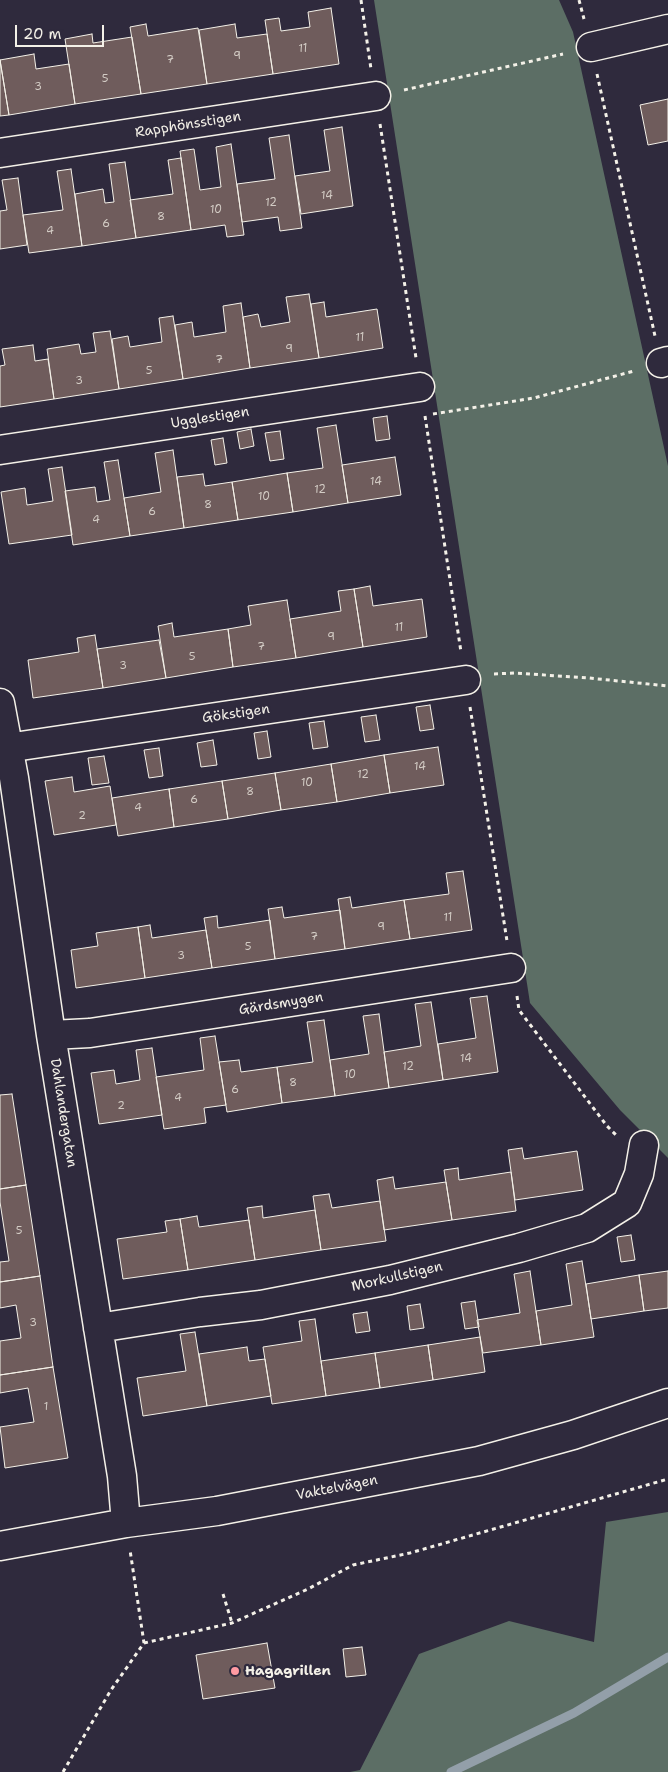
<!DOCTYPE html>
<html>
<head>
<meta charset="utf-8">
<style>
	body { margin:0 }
	#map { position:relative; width:668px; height:1772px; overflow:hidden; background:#2f2a3d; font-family:"Shantell Sans",sans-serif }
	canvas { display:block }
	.scale { position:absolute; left:15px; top:25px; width:89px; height:22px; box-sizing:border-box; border:2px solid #f4f1e8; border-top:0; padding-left:6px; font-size:15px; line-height:18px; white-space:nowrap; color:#f4f1e8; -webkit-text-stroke:4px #2f2a3d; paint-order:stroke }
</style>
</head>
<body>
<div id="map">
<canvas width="668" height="1772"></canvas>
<div class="scale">20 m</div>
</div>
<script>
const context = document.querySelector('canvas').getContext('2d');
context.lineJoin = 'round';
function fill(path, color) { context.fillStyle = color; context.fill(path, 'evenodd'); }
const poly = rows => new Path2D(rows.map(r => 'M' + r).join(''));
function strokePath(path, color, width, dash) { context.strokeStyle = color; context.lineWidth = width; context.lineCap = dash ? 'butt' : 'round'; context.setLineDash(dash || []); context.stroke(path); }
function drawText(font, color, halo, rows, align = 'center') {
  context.font = font + ' "Shantell Sans",sans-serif'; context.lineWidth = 4.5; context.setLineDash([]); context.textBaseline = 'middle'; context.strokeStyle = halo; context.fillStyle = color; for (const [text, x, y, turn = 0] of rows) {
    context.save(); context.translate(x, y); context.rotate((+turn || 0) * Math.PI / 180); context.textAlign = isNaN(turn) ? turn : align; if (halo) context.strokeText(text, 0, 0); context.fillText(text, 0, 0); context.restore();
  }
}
const green = poly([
	[374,0,559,0,573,32,668,466,668,1158,620,1110,530,1003],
	[668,1512,668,1772,350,1772,360,1770,419,1654,509,1621,594,1642,606,1522]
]);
const stream = poly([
	[451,1772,574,1713,668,1657]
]);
const building = poly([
	[331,8,339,64,273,74,265,20,279,18,281,31,310,27,308,12,331,8],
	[146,24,148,36,198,28,207,84,141,94,130,27,146,24],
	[235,24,237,38,267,34,273,74,207,84,199,30,235,24],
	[92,34,93,43,132,37,141,94,75,104,65,39,92,34],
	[34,54,36,69,69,64,75,104,9,115,0,60,34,54],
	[0,60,9,115,0,116,0,60],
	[668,99,668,141,648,145,640,105,668,99],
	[342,127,353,206,301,214,295,176,330,171,324,130,342,127],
	[289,135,302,228,280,231,278,217,242,222,237,184,275,179,269,138,289,135],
	[231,144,244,235,227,237,225,225,191,230,180,151,194,149,200,190,221,187,216,147,231,144],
	[181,158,191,230,136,238,130,200,173,194,168,160,181,158],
	[125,162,136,238,82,246,75,194,103,189,105,203,114,202,109,164,125,162],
	[71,169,82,246,29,253,23,215,63,210,57,171,71,169],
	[18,178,27,245,0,249,0,211,7,210,2,180,18,178],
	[309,294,319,358,250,368,243,317,258,314,261,327,290,322,286,297,309,294],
	[324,302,326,317,377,309,383,348,319,358,311,304,324,302],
	[241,303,250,368,183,379,175,325,192,322,194,337,226,332,223,306,241,303],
	[173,316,183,379,119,389,112,339,128,336,130,347,162,342,159,318,173,316],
	[110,331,119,389,54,399,47,349,79,344,81,354,96,352,93,333,110,331],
	[33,345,35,361,48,359,54,399,0,407,0,366,5,365,2,349,33,345],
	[387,416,390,439,376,441,373,418,387,416],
	[336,425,348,503,293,512,287,473,323,468,317,428,336,425],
	[251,429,254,446,240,449,237,432,251,429],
	[280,431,284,459,270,461,265,433,280,431],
	[223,438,227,463,215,465,211,440,223,438],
	[173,450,184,528,130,536,124,498,161,492,155,453,173,450],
	[395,457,401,495,348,503,342,465,395,457],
	[118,460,130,536,73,545,65,491,95,487,97,502,110,500,104,462,118,460],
	[62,467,72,535,9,544,1,492,25,488,27,505,53,501,48,469,62,467],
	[287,473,293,512,238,520,232,482,287,473],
	[203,474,205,486,232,482,238,520,184,528,177,477,203,474],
	[370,586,373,606,422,599,427,637,363,647,354,589,370,586],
	[354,589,363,647,296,658,290,619,341,611,338,591,354,589],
	[287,600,296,658,233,667,228,629,251,625,248,606,287,600],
	[172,623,174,637,228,629,233,667,166,678,158,626,172,623],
	[95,635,103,688,33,698,28,660,79,652,77,638,95,635],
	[159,640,166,678,103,688,97,649,159,640],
	[430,705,434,729,420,731,416,707,430,705],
	[376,715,380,740,365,742,361,717,376,715],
	[324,721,328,747,313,749,309,723,324,721],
	[267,731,271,757,258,759,254,733,267,731],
	[213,740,217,765,201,767,197,743,213,740],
	[438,747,444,785,390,793,384,755,438,747],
	[159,748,163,776,149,778,144,750,159,748],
	[384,755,390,793,337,802,331,764,384,755],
	[104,756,109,783,92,785,88,758,104,756],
	[331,764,337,802,281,810,275,773,331,764],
	[275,773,281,810,228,819,222,781,275,773],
	[72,777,74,792,110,786,116,825,54,835,45,781,72,777],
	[222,781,228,819,174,827,169,789,222,781],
	[169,789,174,827,118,836,112,798,169,789],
	[463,871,472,930,410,939,404,900,449,894,446,873,463,871],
	[350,897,352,908,404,900,410,939,345,949,338,899,350,897],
	[282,907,284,918,340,910,345,949,275,959,268,909,282,907],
	[217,916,218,928,270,920,275,959,212,968,204,918,217,916],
	[150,925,152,938,206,930,212,968,145,978,138,927,150,925],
	[138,927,145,978,76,988,71,950,98,946,96,933,138,927],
	[487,996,498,1072,443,1080,438,1044,476,1038,470,998,487,996],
	[431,1002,443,1080,389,1088,384,1052,421,1046,415,1004,431,1002],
	[379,1014,389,1088,335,1096,330,1060,369,1054,363,1016,379,1014],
	[324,1020,335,1096,282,1103,277,1067,313,1062,307,1022,324,1020],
	[215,1036,226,1105,204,1108,206,1123,164,1129,156,1077,204,1070,200,1038,215,1036],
	[152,1048,162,1115,99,1124,91,1073,114,1070,116,1084,140,1080,136,1050,152,1048],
	[239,1060,241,1072,277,1067,282,1103,227,1112,219,1062,239,1060],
	[12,1094,26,1185,0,1189,0,1095,12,1094],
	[522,1148,524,1159,577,1151,583,1190,515,1200,508,1150,522,1148],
	[458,1168,459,1180,511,1172,516,1211,452,1220,444,1170,458,1168],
	[393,1177,395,1189,446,1182,452,1220,384,1230,377,1180,393,1177],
	[26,1185,40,1276,0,1282,0,1262,9,1261,0,1202,0,1189,26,1185],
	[329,1194,332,1208,380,1201,386,1241,321,1250,313,1196,329,1194],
	[262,1206,263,1218,315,1210,321,1250,255,1260,247,1208,262,1206],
	[197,1216,199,1227,249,1220,255,1260,188,1270,180,1219,197,1216],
	[180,1219,188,1270,123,1279,117,1239,167,1232,165,1221,180,1219],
	[631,1235,635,1260,621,1262,617,1237,631,1235],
	[582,1261,594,1337,541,1345,536,1311,572,1305,566,1264,582,1261],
	[530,1271,541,1345,483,1353,477,1320,520,1313,514,1274,530,1271],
	[668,1271,668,1308,644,1311,639,1275,668,1271],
	[639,1275,644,1311,591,1319,586,1284,639,1275],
	[40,1276,53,1367,0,1375,0,1341,21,1338,16,1305,0,1308,0,1282,40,1276],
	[475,1301,479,1327,465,1329,461,1303,475,1301],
	[420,1304,424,1328,410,1330,407,1306,420,1304],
	[367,1312,370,1331,356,1333,353,1314,367,1312],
	[315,1319,326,1396,272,1404,263,1347,302,1341,299,1321,315,1319],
	[195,1332,207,1406,143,1416,137,1378,186,1371,180,1334,195,1332],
	[480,1337,485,1372,433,1380,428,1345,480,1337],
	[428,1345,433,1380,380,1388,375,1353,428,1345],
	[247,1347,249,1361,265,1359,271,1396,207,1406,199,1354,247,1347],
	[375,1353,380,1388,326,1396,321,1361,375,1353],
	[53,1367,68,1458,5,1468,0,1427,34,1422,28,1388,0,1393,0,1375,53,1367],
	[267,1643,275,1688,203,1699,196,1655,267,1643],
	[362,1647,366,1675,346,1677,343,1649,362,1647]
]);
const path = poly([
	[361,0,371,69],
	[579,0,584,19],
	[597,74,655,336],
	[404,90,563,54],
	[380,124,416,358],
	[433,414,534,398,634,371],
	[425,416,461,652],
	[494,674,514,673,589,678,668,686],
	[470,707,507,941],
	[517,996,519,1010,607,1126,617,1136],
	[223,1594,232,1623],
	[144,1643,232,1623,308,1589,353,1565,410,1553,668,1479],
	[63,1772,111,1690,144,1643,130,1550]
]);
const minor = poly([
	[591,47,668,29],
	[0,153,376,96],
	[661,363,668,361],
	[0,450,420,387],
	[0,703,14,778,51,1035,122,1476,126,1523],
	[7,748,466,680],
	[51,1035,90,1033,511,968],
	[98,1328,200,1312,261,1305,390,1280,519,1248,587,1228,627,1203,639,1174,644,1145],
	[0,1546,126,1523,217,1511,479,1461,573,1435,668,1403]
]);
const markers = [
	[235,1671,5,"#ff9aa2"]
];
const numberNames = [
	["11",303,49],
	["9",237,56],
	["7",170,60],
	["5",105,79],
	["3",38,87],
	["14",327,196],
	["12",271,203],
	["10",216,210],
	["8",161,217],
	["6",106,224],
	["4",50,231],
	["11",360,338],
	["9",289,349],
	["7",219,360],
	["5",149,371],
	["3",79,381],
	["14",376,482],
	["12",320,490],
	["10",264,497],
	["8",208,505],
	["6",152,512],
	["4",96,520],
	["11",399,628],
	["9",331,637],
	["7",261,647],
	["5",192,657],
	["3",123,666],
	["14",420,767],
	["12",363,775],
	["10",307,783],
	["8",250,792],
	["6",194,800],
	["4",138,808],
	["2",82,816],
	["11",448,918],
	["9",381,927],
	["7",314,937],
	["5",248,947],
	["3",181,956],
	["14",466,1059],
	["12",408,1067],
	["10",350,1075],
	["8",293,1083],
	["6",235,1090],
	["4",178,1098],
	["2",121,1106],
	["5",19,1231],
	["3",33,1323],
	["1",46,1407]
];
const streetNames = [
	["Rapphönsstigen",188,125,-9],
	["Ugglestigen",210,418,-9],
	["Gökstigen",236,714,-8],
	["Gärdsmygen",281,1004,-9],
	["Dahlandergatan",63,1113,81],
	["Morkullstigen",397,1277,-13],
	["Vaktelvägen",337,1488,-11]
];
const poiNames = [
	["Hagagrillen",245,1671]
];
fill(green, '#5c6e65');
strokePath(stream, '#939fa9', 9);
fill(building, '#6f5c5c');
strokePath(building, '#f4f1e8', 1);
strokePath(minor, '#f4f1e8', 31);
strokePath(path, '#f4f1e8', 3, [4, 4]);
strokePath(minor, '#2f2a3d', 28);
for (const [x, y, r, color] of markers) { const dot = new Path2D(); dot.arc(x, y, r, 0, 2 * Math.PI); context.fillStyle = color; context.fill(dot); strokePath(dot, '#2f2a3d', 2); }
drawText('11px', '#d3ccc5', null, numberNames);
drawText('14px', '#f4f1e8', '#2f2a3d', streetNames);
drawText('bold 14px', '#f4f1e8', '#2f2a3d', poiNames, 'left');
</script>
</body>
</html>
